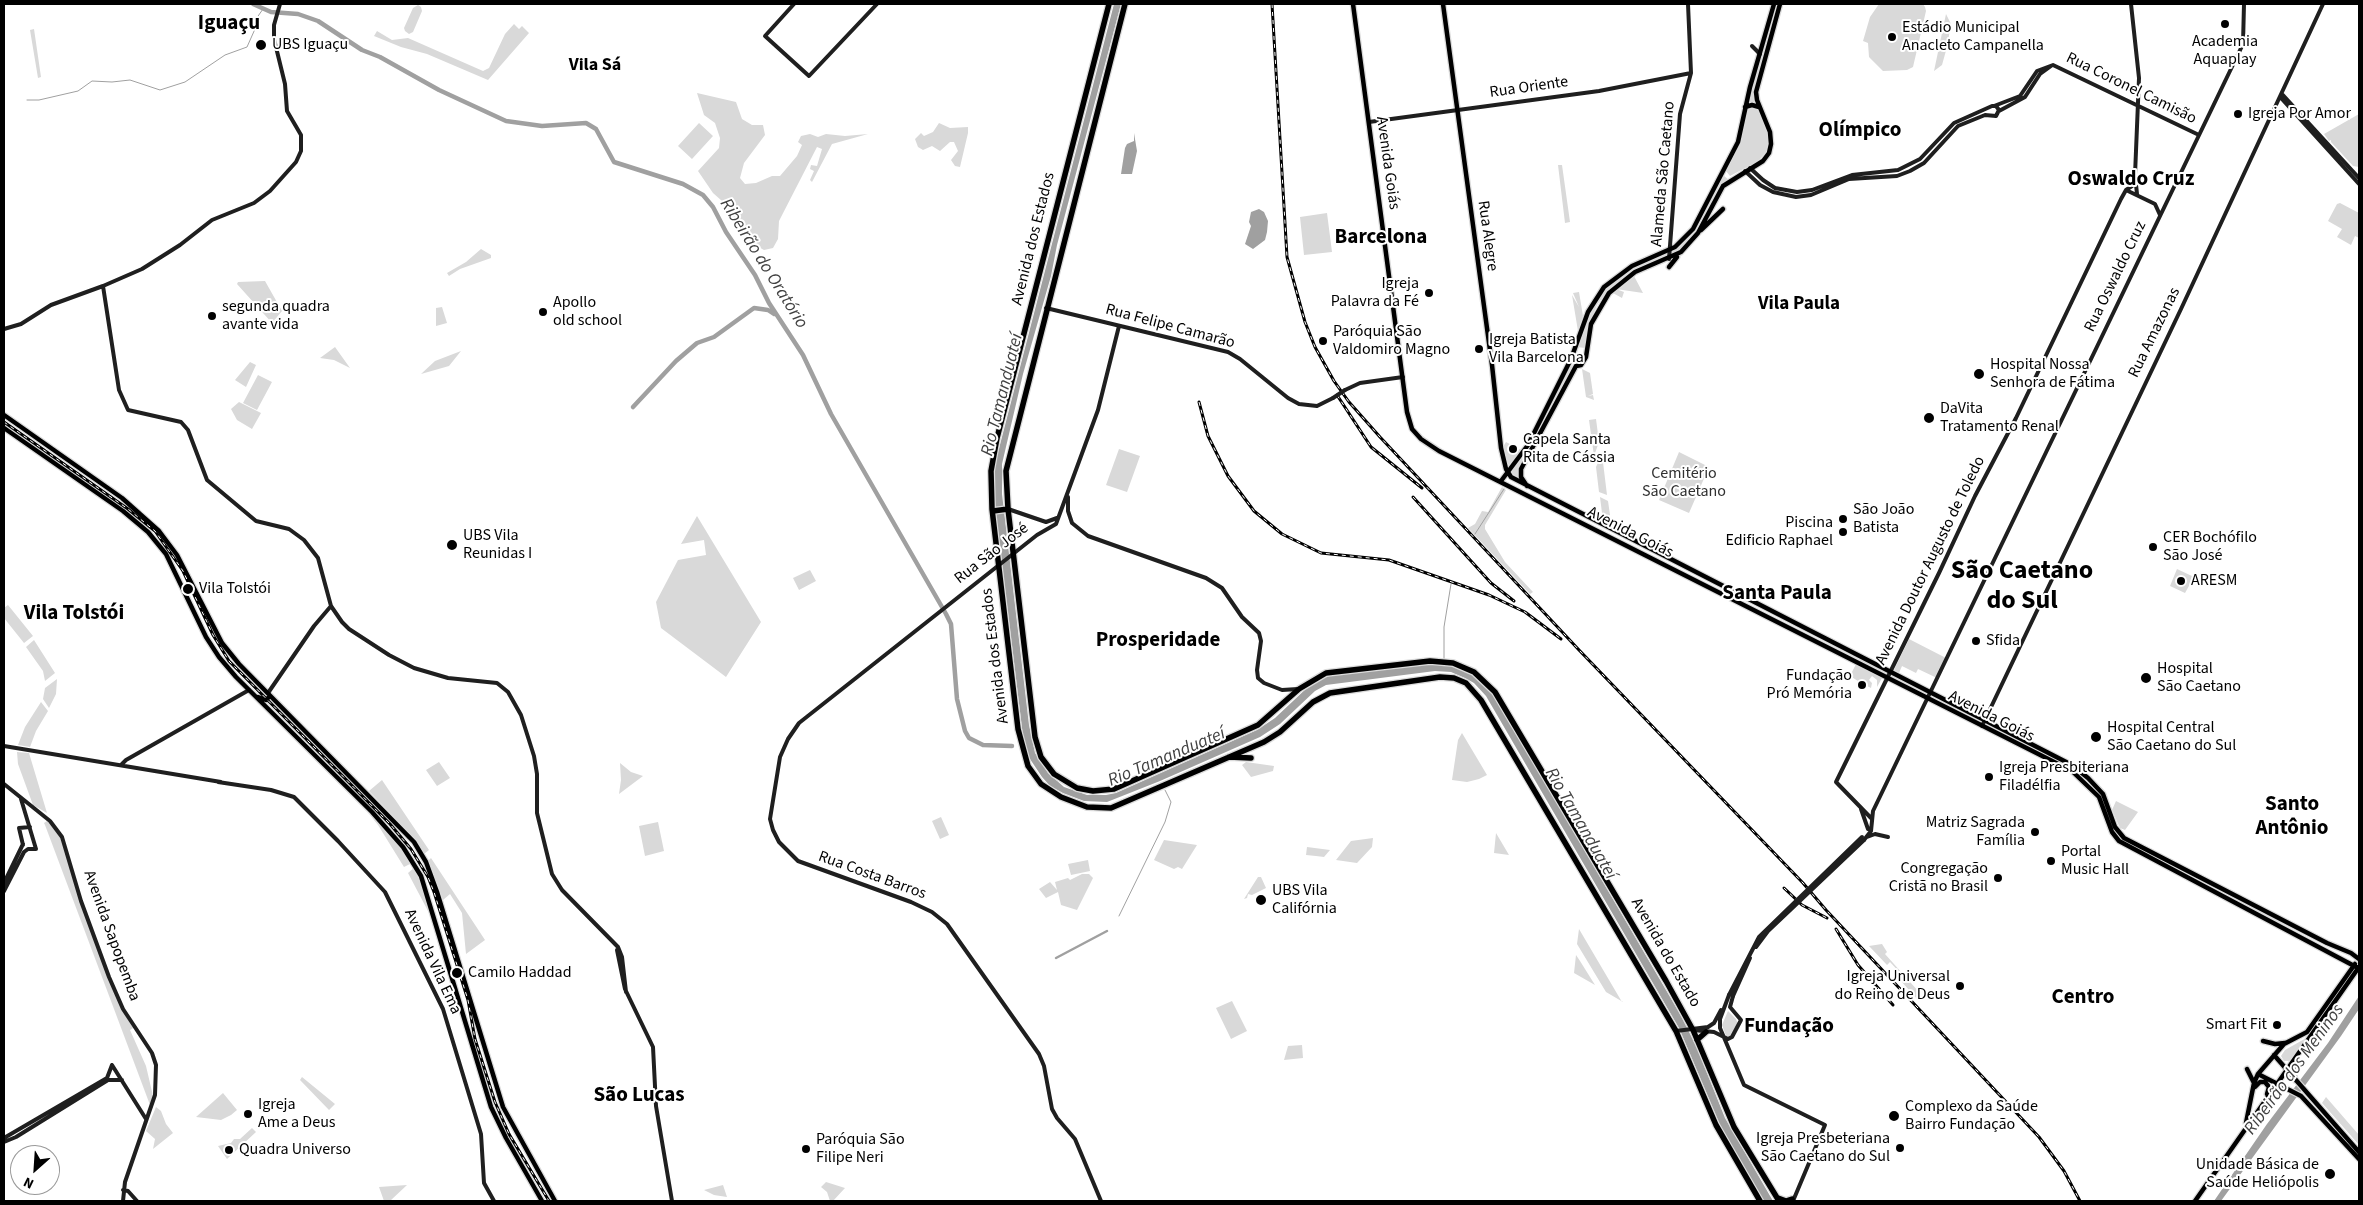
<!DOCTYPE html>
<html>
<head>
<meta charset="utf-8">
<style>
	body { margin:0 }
	#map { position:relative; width:2363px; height:1205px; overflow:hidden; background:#fff; font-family:"Source Sans 3",sans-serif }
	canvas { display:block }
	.frame { position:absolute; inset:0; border:5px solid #000; pointer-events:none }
	.north { position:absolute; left:10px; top:1145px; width:50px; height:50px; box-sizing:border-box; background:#fff; border:1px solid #999; border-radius:50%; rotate:206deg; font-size:14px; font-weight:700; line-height:20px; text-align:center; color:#000 }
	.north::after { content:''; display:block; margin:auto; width:18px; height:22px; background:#000; clip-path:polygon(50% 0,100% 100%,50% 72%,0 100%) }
</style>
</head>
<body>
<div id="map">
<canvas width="2363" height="1205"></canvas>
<div class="frame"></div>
<div class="north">N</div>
</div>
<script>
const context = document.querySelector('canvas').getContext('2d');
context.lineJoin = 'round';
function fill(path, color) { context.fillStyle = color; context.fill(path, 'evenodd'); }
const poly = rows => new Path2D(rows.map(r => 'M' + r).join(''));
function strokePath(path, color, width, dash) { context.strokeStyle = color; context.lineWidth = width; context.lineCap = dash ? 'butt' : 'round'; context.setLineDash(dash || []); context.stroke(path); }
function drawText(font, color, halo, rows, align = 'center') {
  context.font = font + ' "Source Sans 3",sans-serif'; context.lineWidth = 4; context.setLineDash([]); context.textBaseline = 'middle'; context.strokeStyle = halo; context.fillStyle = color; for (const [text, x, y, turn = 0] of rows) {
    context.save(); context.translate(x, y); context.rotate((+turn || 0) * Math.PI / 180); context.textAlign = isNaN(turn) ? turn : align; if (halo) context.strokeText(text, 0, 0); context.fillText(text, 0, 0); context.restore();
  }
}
const green = poly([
	[1775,4,1779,4,1754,93,1756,102,1748,103],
	[1879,4,1923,4,1925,7,1926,11,1913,67,1907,70,1883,71,1869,57,1868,43,1863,41,1870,17],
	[418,5,421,7,422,11,413,32,409,34,405,31,404,28,413,8],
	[1946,14,1951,24,1947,47,1942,65,1934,71],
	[514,24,519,29,522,26,529,33,488,80,427,54,401,47,374,36,377,31,392,40,408,38,483,71,489,68,505,34],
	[34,29,41,77,38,78,30,30],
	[697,93,736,102,742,119,752,125,763,125,765,135,744,163,740,178,745,184,756,183,772,176,780,176,797,156,802,145,798,142,801,136,810,134,818,137,826,134,845,136,868,134,832,144,812,182,810,180,814,171,810,169,811,165,817,166,822,149,817,147,779,221,778,239,773,248,764,250,750,242,722,201,713,193,698,171,719,148,720,138,715,123,704,115],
	[1750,107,1759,110,1768,132,1769,149,1757,162,1730,176,1726,171,1737,149,1746,112],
	[2359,114,2359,167,2353,166,2331,142,2331,140,2329,141,2324,134],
	[699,123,713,136,692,159,678,146],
	[939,123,950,128,968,127,968,133,960,167,955,166,951,160,958,151,954,142,950,142,940,151,932,146,923,150,918,147,915,139,921,133,924,136,933,132],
	[1558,165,1562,165,1570,222,1565,223],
	[1723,175,1729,180,1693,237,1675,253,1673,250,1689,237],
	[2340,203,2359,213,2359,238,2355,236,2351,245,2337,237,2342,229,2328,221,2337,204],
	[1327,213,1332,252,1304,255,1300,217],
	[481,249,491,255,491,258,460,269,449,276,447,273,466,262],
	[1629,269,1631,272,1608,290,1597,305,1588,327,1585,348,1577,347,1588,315,1605,288],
	[1634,276,1643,293,1616,289,1624,292,1622,298,1611,292],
	[265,281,282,311,272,323,237,284,238,282],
	[1579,292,1583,316,1578,331,1572,295,1579,307,1573,293],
	[442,307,447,323,436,326,436,308],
	[335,347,350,368,334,360,320,358],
	[461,351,449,366,421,374,435,361],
	[250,362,256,365,246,387,235,380],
	[1570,364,1573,368,1537,439,1519,469,1519,480,1511,472,1526,450],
	[1582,369,1590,373,1593,394,1588,396,1593,395,1594,400,1586,397],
	[258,375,272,382,257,410,243,403],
	[239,402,261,413,252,429,237,420,231,409],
	[1596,419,1599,442,1594,456,1589,420],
	[1506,442,1523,451,1510,465,1505,463,1503,447],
	[1119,449,1140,456,1127,492,1106,485],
	[1679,452,1709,467,1689,513,1659,500],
	[1602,454,1607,495,1599,492,1596,467],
	[1502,487,1506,490,1485,525,1485,529,1505,562,1533,592,1530,594,1468,528,1475,524,1482,511,1488,512],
	[1600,497,1608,501,1610,515,1606,523,1603,521],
	[697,516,761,622,726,677,661,628,656,602,678,560,706,555,704,540,681,544],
	[2177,569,2194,577,2185,593,2170,586],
	[810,570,816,581,799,590,793,578],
	[8,605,33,636,24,643,4,618,4,608],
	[1909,639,1946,658,1937,678,1918,669,1916,673,1902,666,1899,673,1894,670],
	[34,640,55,673,45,681,43,671,26,647],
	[1856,664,1882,678,1877,687,1877,680,1872,676,1869,680,1872,683,1871,688,1863,684,1856,685,1858,681,1850,676],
	[57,679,56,694,49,708,43,699,45,688],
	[41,702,48,711,36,731,30,747,18,745,25,727],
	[1462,733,1487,775,1479,779,1467,782,1452,780,1458,740],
	[17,752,29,753,47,813,33,805,18,764],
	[439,762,450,778,437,786,426,770],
	[1246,762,1274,766,1273,771,1251,777,1242,765],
	[620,763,631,772,643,776,619,794,621,780],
	[382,780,429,850,424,854,411,835,369,791],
	[359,801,390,831,412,863,404,867,378,825],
	[2116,801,2138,812,2125,830,2120,828,2112,810],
	[941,817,949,835,940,839,932,821],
	[47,821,58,833,64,845,77,890,124,1013,133,1028,130,1030,146,1066,153,1096,150,1105,45,825,44,823],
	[658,822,664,851,645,856,639,826],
	[1496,833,1509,855,1494,853],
	[1373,838,1372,847,1357,863,1336,860,1351,841],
	[1164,840,1197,845,1182,869,1178,867,1174,869,1154,860],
	[1307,847,1330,850,1324,857,1316,856,1306,855],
	[431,858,485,940,466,954,462,913,450,894,443,900,428,861],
	[1088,860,1090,871,1071,875,1068,864],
	[415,867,431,908,428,911,408,873],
	[1082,874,1089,874,1093,878,1077,910,1061,905,1058,892,1046,898,1039,889,1050,882,1057,890,1055,882,1068,878,1070,880],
	[1258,877,1261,877,1266,888,1252,895,1248,894,1247,898,1244,899],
	[1579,929,1622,1002,1623,1002,1606,992,1577,944],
	[1882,944,1887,952,1885,954,1919,992,1920,998,1918,1000,1900,980,1903,976,1890,962,1887,965,1869,946],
	[1576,955,1580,961,1595,985,1574,973],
	[1232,1001,1247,1031,1231,1039,1216,1008],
	[1728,1011,1736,1019,1738,1024,1734,1033,1729,1037,1726,1036,1722,1025],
	[2308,1037,2291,1061,2284,1061,2281,1056,2285,1050],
	[1302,1045,1303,1058,1284,1060,1288,1046],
	[302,1077,335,1104,329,1110,300,1080],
	[223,1093,237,1110,231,1115,221,1120,196,1117],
	[2326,1097,2359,1135,2359,1145,2322,1103],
	[156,1107,161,1111,166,1124,173,1133,153,1149,155,1139,146,1131],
	[252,1128,256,1132,227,1159,218,1146,231,1143,234,1139,240,1139],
	[826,1182,845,1188,833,1201,830,1201,827,1192,821,1187],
	[407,1185,390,1201,384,1201,379,1187],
	[723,1185,727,1197,714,1195,704,1190]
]);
const water = poly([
	[1114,4,1121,4,1057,245,1051,276,1023,374,1002,464,1002,494,1029,725,1035,753,1048,773,1064,787,1087,795,1106,795,1116,793,1257,730,1275,718,1310,685,1323,678,1333,675,1435,663,1453,665,1478,677,1492,692,1680,1014,1697,1048,1725,1118,1773,1201,1764,1201,1720,1125,1679,1028,1486,696,1474,683,1465,678,1451,672,1435,671,1326,685,1315,691,1280,724,1260,737,1160,781,1107,802,1084,801,1063,793,1050,786,1042,777,1028,756,1023,736,995,506,995,464],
	[1134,133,1137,151,1132,174,1121,174,1125,148,1127,144,1134,141],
	[1259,209,1264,212,1268,221,1267,232,1265,240,1253,249,1245,244,1251,226,1249,222,1251,212],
	[2359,996,2359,1009,2341,1036,2221,1201,2214,1201,2267,1124,2328,1043]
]);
const stream = poly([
	[27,100,39,100,78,91,92,81,112,82,130,80,160,90,185,82,225,55,247,47,255,29,256,19,263,9],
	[1475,534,1504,489],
	[1444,660,1444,627,1451,584],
	[1119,916,1165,822,1171,802,1165,790]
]);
const canal = poly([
	[1056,958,1107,931]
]);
const river = poly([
	[253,4,271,12,298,14,318,21,362,50,380,57,439,90,506,121,542,126,586,123,596,129,614,162,683,184,703,195,713,207,726,232,755,275,769,303,803,355,831,414,946,614,951,624,957,699,965,731,969,738,983,745,1012,746],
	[633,407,676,361,697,343,714,337,754,308,768,310,774,314]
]);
const secondary = poly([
	[794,4,765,36,809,76,877,4],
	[2131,4,2139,78,2135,175,2137,194],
	[1752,46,1760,54],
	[2282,94,2359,178],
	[2281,98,2359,184],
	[1994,106,2020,96,2037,71,2053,65,2199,135],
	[1999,111,2025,97,2040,74,2051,66],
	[1369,122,1599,91,1691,73],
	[1745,171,1760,185,1773,192,1796,197,1811,195,1849,179,1897,176,1910,171,1924,163,1958,126,1985,115,1996,116,1999,110,1996,106,1992,106,1954,123,1920,159,1898,170,1852,175,1812,190,1797,192,1775,188,1763,180,1750,168],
	[2126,190,2155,204,2160,215],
	[1669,259,1680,114,1691,73,1688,4],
	[103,286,119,390,128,410,181,422,188,430,207,480,256,521,289,529,304,540,318,558,331,606,342,622,349,629,389,655,414,668,448,678,497,683,508,692,521,715,534,756,537,774,537,813,552,874,562,890,618,947,622,957,626,992],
	[1046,308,1228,352,1240,359,1288,398,1299,404,1317,406,1333,398],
	[4,329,21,324,51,305,103,286,142,269,180,245,212,220,254,203,270,191,296,162,301,151,301,135,287,111,285,84,274,39,274,25,280,4],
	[1345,390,1360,383,1403,377],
	[1068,497,1068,511,1072,523,1088,536,1206,578,1222,588,1242,617,1259,633,1261,641,1257,670,1258,678,1264,683,1282,690,1298,689],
	[1008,509,1046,522,1057,518],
	[268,693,314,626,331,606],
	[1982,726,2181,309,2323,4],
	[4,746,221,782],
	[121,765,126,760,249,690],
	[218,782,271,790,294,797,338,841,385,892,443,1009,481,1134,484,1183,494,1201],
	[4,784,50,821,62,837,81,901,109,977,123,1009,152,1053,156,1065,155,1095,125,1182,123,1201],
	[1861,809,1868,829],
	[1871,818,1836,782,1939,573,1975,496,2016,418,2121,199,2126,190,2132,186,2135,175],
	[1867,837,1875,834,1888,837],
	[1864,840,1871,831,1873,811,2243,44,2244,4],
	[23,845,19,828,30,827],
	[4,883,23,844],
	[4,891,24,852,28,849,36,849,21,799],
	[617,950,625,989,653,1047,656,1106,672,1201],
	[1729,995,1720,1019,1720,1028,1744,1085,1825,1125,1793,1201],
	[1693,1030,1714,1032,1728,1039,1732,1037,1741,1020,1730,1007,1733,996],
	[1676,1031,1708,1027,1714,1023,1721,1010],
	[112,1065,146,1119],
	[4,1138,107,1078,112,1065],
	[4,1142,16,1137,108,1080,122,1080],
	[123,1190,128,1191,137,1201],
	[1101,1201,1075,1139,1057,1118,1052,1109,1044,1066,1039,1054,947,924,932,912,911,902,798,861,779,842,773,830,770,819,780,757,788,739,799,723,1037,535,1056,524,1098,410,1119,326]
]);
const primary = poly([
	[1353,4,1407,412,1412,429,1421,439,1439,451,2072,771,2099,797,2112,832,2119,841,2358,968],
	[1443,4,1492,365,1501,448,1506,469,1511,477,2072,765,2088,778,2103,794,2115,827,2124,838,2327,943,2351,953,2359,959],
	[1745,107,1752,105,1759,107],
	[1701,230,1723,209],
	[1669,267,1677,257],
	[1576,366,1581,365,1586,357,1591,324,1609,293,1635,272,1681,252,1698,233,1723,186,1763,161,1769,153,1771,144,1770,132,1757,100,1756,92,1780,4],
	[4,415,122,498,159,531,177,555,222,643,239,664,414,842,426,862,437,892,503,1107,555,1201],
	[4,428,123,511,148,532,166,554,206,637,219,657,236,677,372,812,403,847,421,876,491,1107,506,1138,542,1201],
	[1501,481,1528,445,1571,359,1588,312,1604,287,1632,266,1675,247,1693,229,1738,142,1750,87,1774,4],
	[1527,486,1521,477,1521,469,1576,366],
	[258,697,266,700,270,696],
	[2263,1041,2275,1044,2285,1043],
	[2274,1055,2359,1152],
	[2295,1061,2293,1069,2295,1080],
	[2247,1069,2254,1083],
	[2258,1074,2301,1096,2359,1159],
	[2255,1087,2260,1082,2265,1082,2269,1087,2267,1094],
	[2246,1123,2254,1083,2258,1074,2284,1044,2307,1032,2355,964],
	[2195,1201,2359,967]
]);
const highway = poly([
	[1109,4,997,438,991,471,992,509,1018,729,1028,766,1041,784,1061,797,1087,807,1111,808,1264,742,1280,732,1313,702,1330,693,1440,677,1454,678,1466,683,1481,700,1676,1031,1716,1125,1760,1201],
	[1125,4,1006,471,1008,509,1035,737,1041,757,1054,774,1077,788,1093,791,1114,789,1258,725,1299,689,1326,673,1430,661,1453,663,1474,672,1495,692,1666,981,1693,1030,1734,1127,1779,1201],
	[993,511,1008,509],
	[1229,757,1251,758],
	[1697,1040,1706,1032],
	[1778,1198,1786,1201,1792,1199]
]);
const rail = poly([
	[1272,4,1287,257,1305,322,1315,347,1334,381,1349,402,1380,437,1579,650,1803,883,1826,910,2039,1137,2064,1171,2080,1201],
	[1337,395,1371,447,1422,488],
	[1199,402,1208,436,1228,476,1254,511,1282,534,1321,553,1389,560,1489,595,1525,612,1561,639],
	[4,422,128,509,155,531,183,571,213,635,229,661,390,824,411,849,428,877,434,892,468,1000,475,1039,495,1102,509,1134,549,1201],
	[1413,497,1491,583,1514,601],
	[1784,888,1802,905,1827,918],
	[1836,929,1858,965,1893,1005]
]);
const secondaryBridge = poly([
	[1333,398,1345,390],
	[1756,947,1768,931,1864,840],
	[1729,995,1759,937,1862,837],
	[1733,996,1750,958]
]);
const markers = [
	[2225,24,5,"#000"],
	[1892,37,5,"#000"],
	[261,45,6,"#000"],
	[2238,114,5,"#000"],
	[1429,293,5,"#000"],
	[543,312,5,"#000"],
	[212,316,5,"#000"],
	[1323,341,5,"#000"],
	[1479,349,5,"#000"],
	[1979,374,6,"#000"],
	[1929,418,6,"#000"],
	[1513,449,5,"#000"],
	[1843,519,5,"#000"],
	[1843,532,5,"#000"],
	[452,545,6,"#000"],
	[2153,547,5,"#000"],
	[2181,581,5,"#000"],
	[188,589,6,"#000"],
	[1976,641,5,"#000"],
	[2146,678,6,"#000"],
	[1862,685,5,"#000"],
	[2096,737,6,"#000"],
	[1989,777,5,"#000"],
	[2035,832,5,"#000"],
	[2051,861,5,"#000"],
	[1998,878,5,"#000"],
	[1261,900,6,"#000"],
	[457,973,6,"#000"],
	[1960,986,5,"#000"],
	[2277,1025,5,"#000"],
	[248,1114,5,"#000"],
	[1894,1116,6,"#000"],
	[1900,1148,5,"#000"],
	[806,1149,5,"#000"],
	[229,1150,5,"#000"],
	[2330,1174,6,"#000"]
];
const poiNames = [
	["Estádio Municipal",1902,28],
	["Anacleto Campanella",1902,46],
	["Academia",2225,42,"center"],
	["Aquaplay",2225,60,"center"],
	["UBS Iguaçu",272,45],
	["Igreja Por Amor",2248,114],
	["Igreja",1419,284,"right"],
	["Palavra da Fé",1419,302,"right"],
	["Apollo",553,303],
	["old school",553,321],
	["segunda quadra",222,307],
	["avante vida",222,325],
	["Paróquia São",1333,332],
	["Valdomiro Magno",1333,350],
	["Igreja Batista",1489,340],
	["Vila Barcelona",1489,358],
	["Hospital Nossa",1990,365],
	["Senhora de Fátima",1990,383],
	["DaVita",1940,409],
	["Tratamento Renal",1940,427],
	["Capela Santa",1523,440],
	["Rita de Cássia",1523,458],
	["São João",1853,510],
	["Batista",1853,528],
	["Piscina",1833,523,"right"],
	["Edificio Raphael",1833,541,"right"],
	["UBS Vila",463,536],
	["Reunidas I",463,554],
	["CER Bochófilo",2163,538],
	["São José",2163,556],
	["ARESM",2191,581],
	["Vila Tolstói",199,589],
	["Sfida",1986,641],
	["Hospital",2157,669],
	["São Caetano",2157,687],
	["Fundação",1852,676,"right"],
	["Pró Memória",1852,694,"right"],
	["Hospital Central",2107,728],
	["São Caetano do Sul",2107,746],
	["Igreja Presbiteriana",1999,768],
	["Filadélfia",1999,786],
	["Matriz Sagrada",2025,823,"right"],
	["Família",2025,841,"right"],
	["Portal",2061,852],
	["Music Hall",2061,870],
	["Congregação",1988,869,"right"],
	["Cristã no Brasil",1988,887,"right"],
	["UBS Vila",1272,891],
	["Califórnia",1272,909],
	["Camilo Haddad",468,973],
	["Igreja Universal",1950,977,"right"],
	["do Reino de Deus",1950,995,"right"],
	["Smart Fit",2267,1025,"right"],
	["Igreja",258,1105],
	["Ame a Deus",258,1123],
	["Complexo da Saúde",1905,1107],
	["Bairro Fundação",1905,1125],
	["Igreja Presbeteriana",1890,1139,"right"],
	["São Caetano do Sul",1890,1157,"right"],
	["Paróquia São",816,1140],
	["Filipe Neri",816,1158],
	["Quadra Universo",239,1150],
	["Unidade Básica de",2319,1165,"right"],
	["Saúde Heliópolis",2319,1183,"right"]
];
const streetNames = [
	["Rua Oriente",1529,88,-8],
	["Rua Coronel Camisão",2131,89,26],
	["Avenida Goiás",1387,163,82],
	["Alameda São Caetano",1664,174,-85],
	["Rua Alegre",1487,236,82],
	["Avenida dos Estados",1034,239,-76],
	["Rua Oswaldo Cruz",2116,277,-64],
	["Rua Felipe Camarão",1170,327,15],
	["Rua Amazonas",2155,333,-64],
	["Avenida Goiás",1630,533,27],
	["Rua São José",992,554,-38],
	["Avenida Doutor Augusto de Toledo",1931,561,-64],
	["Avenida dos Estados",996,656,-97],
	["Avenida Goiás",1991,717,27],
	["Rua Costa Barros",872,876,20],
	["Avenida Sapopemba",111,936,70],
	["Avenida do Estado",1665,953,60],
	["Avenida Vila Ema",432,962,65]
];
const parkNames = [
	["Cemitério",1684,474],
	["São Caetano",1684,492]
];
const neighbourhoodNames = [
	["Vila Sá",595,66]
];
const waterNames = [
	["Ribeirão do Oratório",763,264,58],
	["Rio Tamanduateí",1003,395,-76],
	["Rio Tamanduateí",1167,758,-23],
	["Rio Tamanduateí",1580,824,60],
	["Ribeirão dos Meninos",2295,1070,-54]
];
const quarterNames = [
	["Vila Paula",1799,305]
];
const districtNames = [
	["Iguaçu",229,24],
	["Olímpico",1860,131],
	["Oswaldo Cruz",2131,180],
	["Barcelona",1381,238],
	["Santa Paula",1777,594],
	["Vila Tolstói",74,614],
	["Prosperidade",1158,641],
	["Santo",2292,805],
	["Antônio",2292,829],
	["Centro",2083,998],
	["Fundação",1789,1027],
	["São Lucas",639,1096]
];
const townNames = [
	["São Caetano",2022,572],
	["do Sul",2022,602]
];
fill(green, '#d9d9d9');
fill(water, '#a0a0a0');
strokePath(stream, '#a0a0a0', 1);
strokePath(canal, '#a0a0a0', 2.5);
strokePath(river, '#a0a0a0', 4.5);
strokePath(primary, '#dbdbdb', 7);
strokePath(highway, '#dbdbdb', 8);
strokePath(secondary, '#1f1f1f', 4);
strokePath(primary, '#000', 4.5);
strokePath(highway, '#000', 5.5);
strokePath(rail, '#000', 3);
strokePath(rail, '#fff', 1, [4]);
strokePath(secondaryBridge, '#1f1f1f', 4);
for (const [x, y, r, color] of markers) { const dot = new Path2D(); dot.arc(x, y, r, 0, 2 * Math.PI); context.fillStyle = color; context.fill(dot); strokePath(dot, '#fff', 2); }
drawText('16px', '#000', '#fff', poiNames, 'left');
drawText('16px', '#000', '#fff', streetNames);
drawText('16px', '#303030', '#fff', parkNames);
drawText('bold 18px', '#000', '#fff', neighbourhoodNames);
drawText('italic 18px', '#414141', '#fff', waterNames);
drawText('bold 19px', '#000', '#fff', quarterNames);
drawText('bold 21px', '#000', '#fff', districtNames);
drawText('bold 26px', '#000', '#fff', townNames);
</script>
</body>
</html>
